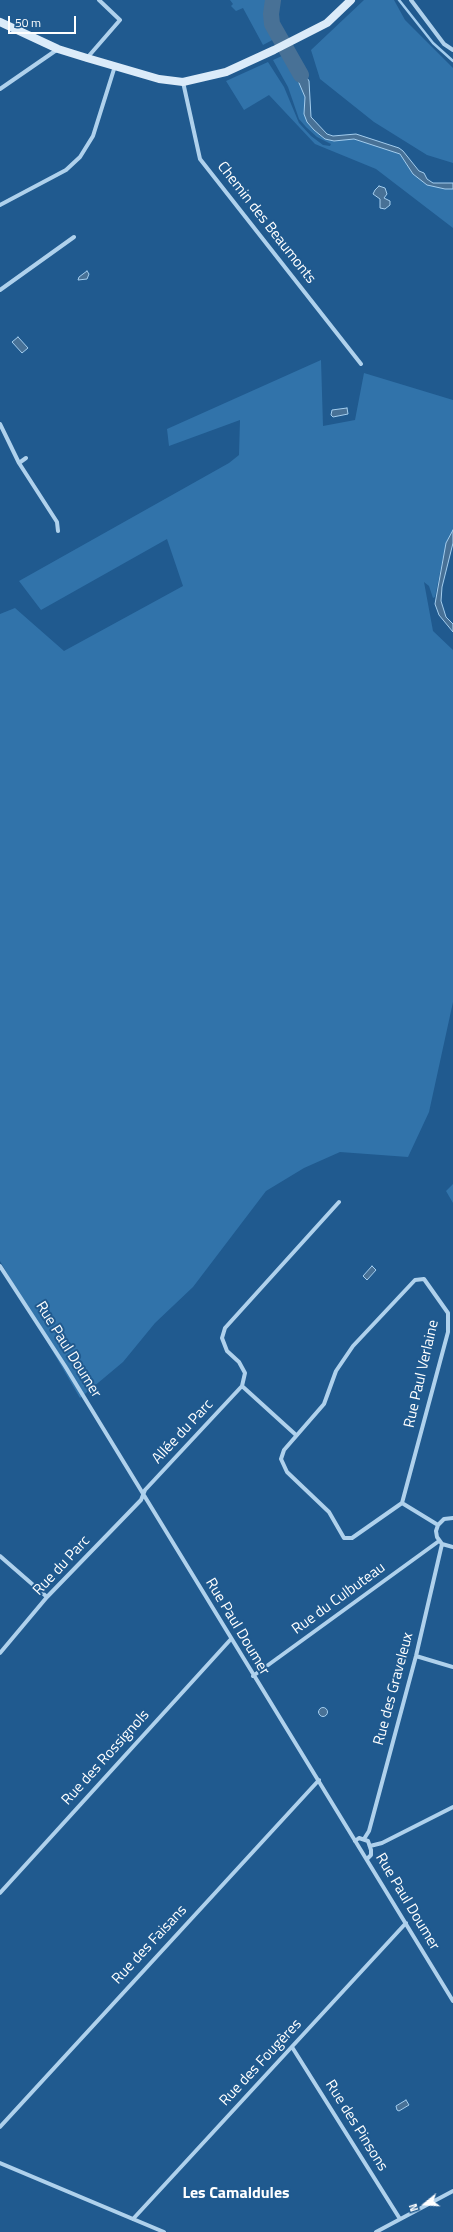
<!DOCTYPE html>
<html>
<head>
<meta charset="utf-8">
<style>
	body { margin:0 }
	#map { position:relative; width:453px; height:2232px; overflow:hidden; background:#205a8f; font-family:"Titillium Web",sans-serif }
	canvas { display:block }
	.north { position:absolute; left:405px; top:2184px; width:40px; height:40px; -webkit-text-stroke:3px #205a8f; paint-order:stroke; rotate:252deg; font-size:11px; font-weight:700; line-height:16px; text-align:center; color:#fff }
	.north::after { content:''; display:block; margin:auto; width:14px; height:18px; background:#fff; clip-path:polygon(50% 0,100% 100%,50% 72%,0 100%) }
	.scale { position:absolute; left:8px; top:16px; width:68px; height:18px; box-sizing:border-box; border:2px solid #fff; border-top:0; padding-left:5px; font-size:12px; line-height:14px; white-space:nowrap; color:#fff; -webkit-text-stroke:3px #205a8f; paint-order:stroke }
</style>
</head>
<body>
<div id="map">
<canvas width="453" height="2232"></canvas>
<div class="north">N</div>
<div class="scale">50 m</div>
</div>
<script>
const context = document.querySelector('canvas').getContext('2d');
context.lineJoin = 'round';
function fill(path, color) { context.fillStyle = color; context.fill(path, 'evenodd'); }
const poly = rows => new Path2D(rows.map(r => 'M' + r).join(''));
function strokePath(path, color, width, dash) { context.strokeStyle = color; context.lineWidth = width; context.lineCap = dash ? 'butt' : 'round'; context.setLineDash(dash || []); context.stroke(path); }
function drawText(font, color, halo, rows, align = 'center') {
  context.font = font + ' "Titillium Web",sans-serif'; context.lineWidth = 4; context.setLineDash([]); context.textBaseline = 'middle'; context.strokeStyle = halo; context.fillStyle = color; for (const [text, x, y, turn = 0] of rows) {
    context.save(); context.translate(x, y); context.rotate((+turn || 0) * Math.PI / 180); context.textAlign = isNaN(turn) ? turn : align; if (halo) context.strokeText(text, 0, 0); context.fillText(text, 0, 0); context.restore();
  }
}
const green = poly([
	[230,0,270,0,267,10,274,34,278,37,263,45,243,8,236,11,231,6,233,4],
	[364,0,394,0,405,20,453,68,453,163,427,155,374,122,320,79,311,50],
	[284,55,285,58,288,57,299,79,305,97,304,114,307,122,314,130,325,139,334,141,354,139,400,154,413,174,445,189,453,189,453,228,376,169,315,144,269,95,244,110,226,81,268,62,284,87,299,123,311,136,323,145,330,146,331,144,317,137,306,127,299,119,288,87,273,60],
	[321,360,323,426,355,420,364,373,453,400,453,530,446,543,435,597,433,598,429,586,424,582,433,631,453,650,453,1002,429,1112,408,1157,340,1152,304,1168,266,1191,193,1287,155,1323,123,1362,80,1398,0,1261,0,614,15,608,64,651,183,586,167,539,41,610,19,581,229,463,239,455,240,420,169,446,167,429],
	[453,1184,453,1203,446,1191]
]);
const water = poly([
	[270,0,276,0,275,25,281,35,278,37,274,34,269,26,267,10,270,0],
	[293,55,309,81,311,117,327,134,333,136,356,134,399,148,403,151,419,171,424,173,427,179,433,183,453,183,453,189,445,189,427,185,413,174,400,154,354,139,334,141,325,139,314,130,307,122,304,114,305,97,288,57,293,55],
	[379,186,385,188,387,194,384,198,390,201,390,205,385,209,380,208,380,199,373,194,375,190,379,186],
	[87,271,89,274,87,279,78,280,79,277,87,271],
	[18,337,28,348,22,353,12,342,18,337],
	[347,408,348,414,333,417,331,415,332,410,347,408],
	[453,530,453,543,442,587,441,601,446,617,453,624,453,632,439,615,435,604,446,543,453,530],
	[372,1266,376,1270,367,1280,363,1276,372,1266],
	'318.5 1712a4.5 4.5 0 1 1 9 0a4.5 4.5 0 1 1-9 0Z',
	[406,2100,409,2105,399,2111,397,2110,396,2106,406,2100]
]);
const stream = poly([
	[399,0,433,43,453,61]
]);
const river = poly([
	[273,0,271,14,272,24,301,75]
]);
const street = poly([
	[411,0,444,44,453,50],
	[87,58,120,20,99,0],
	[183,82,200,159,361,364],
	[0,89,58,49],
	[0,205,66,170,80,157,93,136,115,66],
	[0,290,74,237],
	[0,424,19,463,57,522,58,531],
	[19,463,26,458],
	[0,1266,65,1366,453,2001],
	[242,1386,296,1435],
	[402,1503,448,1332,448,1313,424,1279,415,1280,353,1346,336,1371,324,1404,284,1450,281,1459,287,1472,329,1512,344,1538,352,1538,402,1503,438,1525],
	[453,1518,444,1519,438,1525,436,1531,437,1537,442,1544,453,1547],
	[0,1556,47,1597],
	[0,1653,47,1597,141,1500,145,1490,242,1386,245,1373,239,1362,227,1351,222,1338,225,1328,339,1202],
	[416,1656,453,1667],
	[253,1676,439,1541],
	[364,1839,369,1831,416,1656,442,1544],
	[355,1841,359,1838,368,1841,371,1850,371,1855,367,1859],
	[370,1846,382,1843,453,1807],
	[0,1893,231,1639],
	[292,2047,400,2219],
	[0,2127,319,1780],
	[0,2163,164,2232],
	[133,2219,406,1923],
	[376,2232,453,2191]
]);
const secondary = poly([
	[0,22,58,49,87,58,159,79,183,82,226,72,274,50,327,23,351,0]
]);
const streetNames = [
	["Chemin des Beaumonts",266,223,52],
	["Rue Paul Doumer",68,1350,58],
	["Rue Paul Verlaine",422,1374,-77],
	["Allée du Parc",183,1432,-47],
	["Rue du Parc",62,1566,-47],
	["Rue du Culbuteau",339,1599,-36],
	["Rue Paul Doumer",237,1627,59],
	["Rue des Graveleux",394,1689,-75],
	["Rue des Rossignols",106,1758,-48],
	["Rue Paul Doumer",407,1902,59],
	["Rue des Faisans",150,1945,-47],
	["Rue des Fougères",261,2063,-47],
	["Rue des Pinsons",356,2126,58]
];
const neighbourhoodNames = [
	["Les Camaldules",236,2194]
];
fill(green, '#3173aa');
fill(water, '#487196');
strokePath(water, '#a3cdee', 1);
strokePath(stream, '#a3cdee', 2.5);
strokePath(river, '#487196', 16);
strokePath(street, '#afd1ec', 4);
strokePath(secondary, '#dbebf9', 8);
drawText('15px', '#fff', '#205a8f', streetNames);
drawText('bold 16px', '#fff', '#205a8f', neighbourhoodNames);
</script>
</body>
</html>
